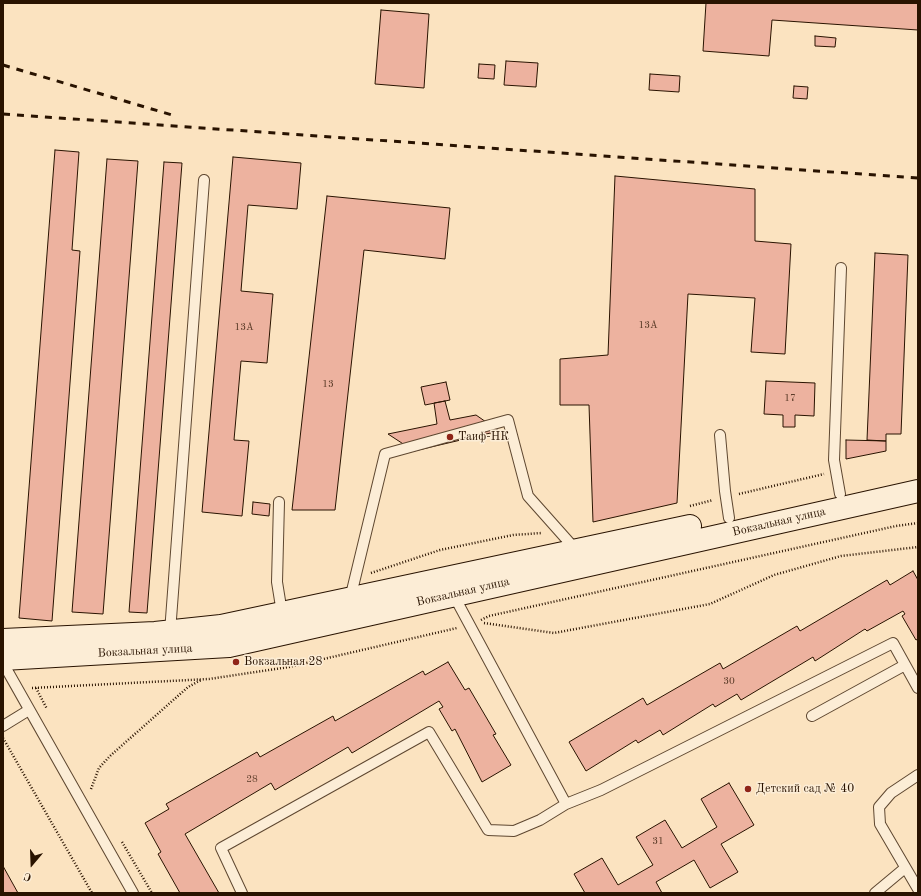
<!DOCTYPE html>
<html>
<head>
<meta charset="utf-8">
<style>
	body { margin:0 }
	#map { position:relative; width:921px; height:896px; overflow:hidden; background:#fbe3c0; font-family:"Old Standard TT",serif }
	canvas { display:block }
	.frame { position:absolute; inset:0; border:4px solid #291300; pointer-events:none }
	.north { position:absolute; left:12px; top:844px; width:40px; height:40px; -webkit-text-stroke:3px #fcedd6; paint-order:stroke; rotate:199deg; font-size:11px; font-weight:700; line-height:16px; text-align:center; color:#291300 }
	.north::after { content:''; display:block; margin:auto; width:14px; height:18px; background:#291300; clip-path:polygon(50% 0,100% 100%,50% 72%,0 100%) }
</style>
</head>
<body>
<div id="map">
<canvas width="921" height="896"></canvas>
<div class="frame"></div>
<div class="north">С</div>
</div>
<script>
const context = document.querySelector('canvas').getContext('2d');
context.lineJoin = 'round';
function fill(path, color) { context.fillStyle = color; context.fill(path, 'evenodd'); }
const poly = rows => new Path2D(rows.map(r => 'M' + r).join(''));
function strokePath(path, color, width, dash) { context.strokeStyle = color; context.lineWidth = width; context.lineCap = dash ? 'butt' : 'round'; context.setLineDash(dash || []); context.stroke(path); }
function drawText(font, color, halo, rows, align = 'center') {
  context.font = font + ' "Old Standard TT",serif'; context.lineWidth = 3; context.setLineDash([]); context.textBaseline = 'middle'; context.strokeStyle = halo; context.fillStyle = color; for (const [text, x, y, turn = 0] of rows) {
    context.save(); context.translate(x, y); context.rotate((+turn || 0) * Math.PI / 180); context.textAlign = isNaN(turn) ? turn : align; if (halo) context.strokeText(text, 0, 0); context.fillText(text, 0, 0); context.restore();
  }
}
const building = poly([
	[706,3,918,3,918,30,772,20,769,56,703,51,706,3],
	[381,10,429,14,424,88,375,84,381,10],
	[815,36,836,38,835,47,815,46,815,36],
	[506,61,538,63,536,87,504,85,506,61],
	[479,64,495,65,494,79,478,78,479,64],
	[650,74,680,76,679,92,649,90,650,74],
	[794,86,808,87,807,99,793,98,794,86],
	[55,150,79,152,72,250,80,251,52,621,19,618,55,150],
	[233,157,301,163,297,209,248,205,241,291,273,294,267,363,241,361,234,440,249,441,242,516,202,512,233,157],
	[107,159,138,161,103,614,72,612,107,159],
	[164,162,182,163,147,613,129,612,164,162],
	[615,176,755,189,755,241,791,244,785,354,751,352,755,298,688,294,677,503,593,522,589,405,560,405,560,359,608,355,615,176],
	[327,196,450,208,445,259,364,250,335,510,292,510,327,196],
	[875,253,908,255,901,434,886,434,886,441,867,440,875,253],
	[766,381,815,383,814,416,795,415,795,427,783,427,783,415,764,414,766,381],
	[446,382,450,400,425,405,421,387,446,382],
	[445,401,450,420,476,415,499,431,414,451,388,434,437,424,434,403,445,401],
	[846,440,886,441,886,451,846,459,846,440],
	[253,502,270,504,269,516,252,514,253,502],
	[913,571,918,580,918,639,916,640,902,616,905,614,903,611,867,631,865,629,815,661,813,657,741,700,737,694,715,707,713,704,663,735,660,730,638,743,636,740,586,771,569,742,643,698,647,705,720,663,723,669,797,626,800,631,887,580,890,585,913,571],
	[448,662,465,690,469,688,496,734,493,735,511,765,482,782,455,729,452,731,439,709,443,707,439,701,352,753,348,747,275,790,271,783,185,834,219,893,180,893,158,854,161,852,145,823,169,809,166,804,257,752,260,757,333,716,335,721,423,671,425,675,448,662],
	[729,783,754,825,721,844,738,872,710,888,694,860,656,882,662,893,585,893,574,874,602,858,618,885,653,865,636,837,665,820,682,848,717,827,701,799,729,783],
	[3,866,18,893,3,893,3,866]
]);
const path = poly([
	[739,494,824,474],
	[690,506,713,500],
	[371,573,440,550,513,535,542,533],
	[481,620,489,616,896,526,918,523],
	[484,623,554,633,710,604,774,575,841,556,918,547],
	[32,688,209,679,289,667,457,628],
	[36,688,47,709],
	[3,738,92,893],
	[91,789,99,768,110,756,188,687,201,680],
	[122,842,152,893]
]);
const service = poly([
	[720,435,725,491,729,518],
	[840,494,834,460,841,268],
	[279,502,277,582,282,613],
	[453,594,566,804],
	[350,599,385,454,508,420,528,496,576,550],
	[170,632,204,180],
	[3,663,133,893],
	[812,716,905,665],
	[3,726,29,710],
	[918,775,891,793,879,807,880,824,918,889],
	[242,893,221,848,429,732,488,830,514,831,540,820,566,804,601,790,893,643,918,688],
	[875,893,905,868]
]);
const secondary = poly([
	[3,640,155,633,221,626,690,526],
	[3,659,229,646,918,491]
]);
const rail = poly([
	[3,65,172,115],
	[3,114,918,178]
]);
const markers = [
	[450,437,4,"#8f2418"],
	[236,662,4,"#8f2418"],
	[748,789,4,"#8f2418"]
];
const numberNames = [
	["13А",648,325],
	["13А",244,327],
	["13",328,384],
	["17",790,398],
	["30",729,681],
	["28",252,779],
	["31",658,841]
];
const poiNames = [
	["Таиф-НК",458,437],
	["Вокзальная 28",244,662],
	["Детский сад № 40",756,789]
];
const streetNames = [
	["Вокзальная улица",779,522,-13],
	["Вокзальная улица",463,592,-13],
	["Вокзальная улица",145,651,-3]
];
fill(building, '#edb29f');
strokePath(building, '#291300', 1);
strokePath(service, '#5e4730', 12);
strokePath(secondary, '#291300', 24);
strokePath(path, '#291300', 2.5, [1, 2]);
strokePath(service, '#fcedd6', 10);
strokePath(secondary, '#fcedd6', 22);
strokePath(rail, '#291300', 3, [7, 7]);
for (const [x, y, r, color] of markers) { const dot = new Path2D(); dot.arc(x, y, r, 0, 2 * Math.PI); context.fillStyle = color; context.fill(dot); strokePath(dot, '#fcedd6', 1.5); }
drawText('10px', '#5a3b28', null, numberNames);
drawText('12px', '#291300', '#fcedd6', poiNames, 'left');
drawText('12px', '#291300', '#fcedd6', streetNames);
</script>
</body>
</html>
